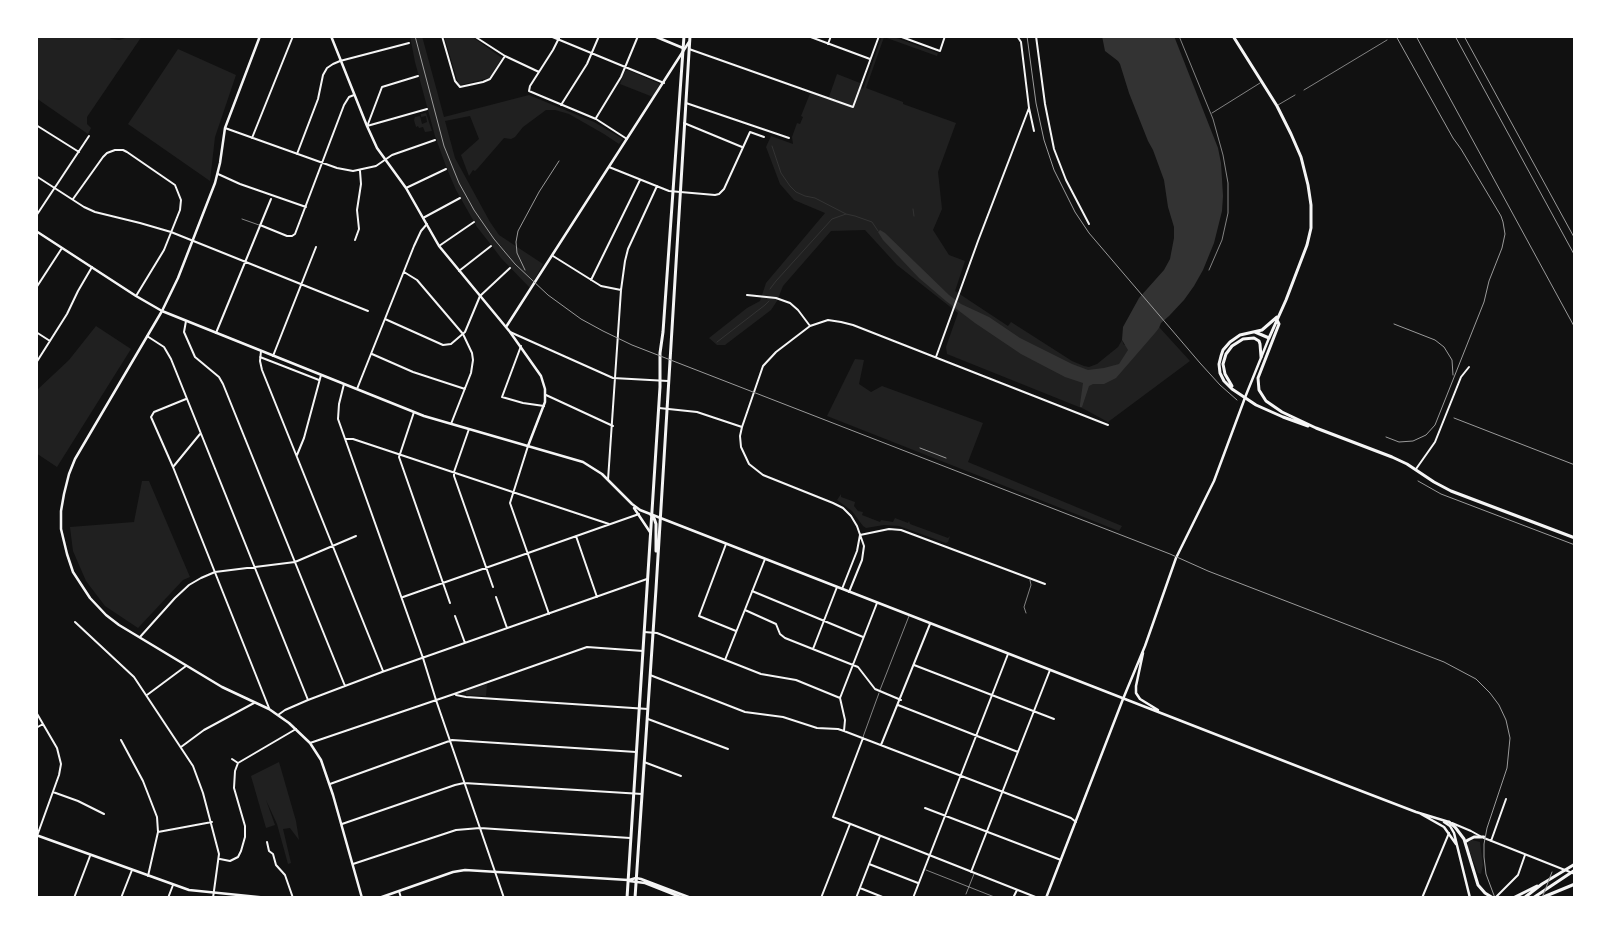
<!DOCTYPE html>
<html>
<head>
<meta charset="utf-8">
<style>
	body { margin:0 }
	#map { position:relative; width:1611px; height:934px; overflow:hidden; background:#111; font-family:"Open Sans",sans-serif }
	canvas { display:block }
	.frame { position:absolute; inset:0; border:38px solid #fff; pointer-events:none }
</style>
</head>
<body>
<div id="map">
<canvas width="1611" height="934"></canvas>
<div class="frame"></div>
</div>
<script>
const context = document.querySelector('canvas').getContext('2d');
context.lineJoin = 'round';
function fill(path, color) { context.fillStyle = color; context.fill(path, 'evenodd'); }
const poly = rows => new Path2D(rows.map(r => 'M' + r).join(''));
function strokePath(path, color, width, dash) { context.strokeStyle = color; context.lineWidth = width; context.lineCap = dash ? 'butt' : 'round'; context.setLineDash(dash || []); context.stroke(path); }
const green = poly([
	[36,36,107,36,111,39,119,40,132,36,142,36,87,117,87,124,91,128,88,134,36,98],
	[410,36,422,36,444,117,529,95,594,122,623,139,619,144,604,134,569,114,555,110,546,110,523,127,515,137,511,139,504,138,478,168,475,171,473,170,469,176,461,155,479,139,470,116,445,121,455,158,490,222,499,235,543,264,530,288,501,258,492,246,477,227,456,190,447,169,435,136,415,62],
	[444,36,471,36,502,58,489,78,460,85,458,83],
	[882,36,891,36,938,53,937,56,884,37,866,88,903,102,903,104,956,123,938,172,942,209,933,230,949,255,965,261,955,291,1008,326,1011,322,1072,361,1084,366,1089,367,1097,364,1118,347,1122,340,1124,345,1159,328,1159,327,1190,361,1108,422,1084,409,947,354,946,347,958,313,897,265,865,230,831,231,783,286,777,301,771,310,725,345,717,345,709,338,747,308,760,301,766,283,825,213,794,200,780,184,766,147,771,136,793,144,792,137,797,123,800,124,803,117,801,116,811,91,829,97,837,74,860,83,863,89],
	[178,49,236,75,215,137,210,181,128,124],
	[628,70,660,84,653,97,620,84,625,71],
	[426,113,432,131,425,132,423,127,419,128,418,126,416,127,414,120,415,117,420,116,422,124,427,122,426,116,421,117,421,114],
	[96,326,131,349,57,467,36,453,36,391,69,360],
	[855,359,864,360,859,384,871,392,882,386,983,423,968,462,1122,526,1119,531,827,416],
	[142,481,149,481,190,577,183,580,138,628,105,606,86,581,73,551,70,527,134,522],
	[841,494,841,497,855,502,854,506,858,511,863,512,862,515,880,522,881,520,893,522,895,518,908,523,909,521,910,524,948,538,950,536,948,542,946,543,899,526,884,525,866,528,863,526,852,511,837,500],
	[487,684,486,696,466,695,466,691],
	[279,762,296,821,299,840,290,828,283,829,291,863,288,864,277,824,266,800,275,825,266,828,251,776],
	[1472,840,1480,842,1483,865,1481,874,1478,873,1468,848,1468,842]
]);
const water = poly([
	[1102,36,1174,36,1218,148,1221,163,1223,196,1222,211,1214,243,1203,270,1194,286,1184,300,1169,316,1161,323,1159,328,1155,333,1116,378,1104,384,1093,384,1089,386,1082,407,1080,407,1080,404,1083,383,1065,377,1021,354,975,323,946,301,919,278,883,240,878,232,880,230,885,233,949,295,961,304,989,317,1020,338,1072,364,1088,370,1104,368,1119,364,1128,350,1122,340,1123,327,1139,298,1164,270,1170,259,1174,238,1174,227,1168,207,1164,180,1153,150,1148,141,1129,93,1120,64,1118,61,1105,51]
]);
const stream = poly([
	[772,146,781,173,790,186,796,192,805,196,815,198,846,214],
	[913,209,914,216],
	[770,289,776,281,832,219,846,214,855,216,872,222,878,231],
	[717,342,765,305,769,301]
]);
const service = poly([
	[1179,36,1213,119,1223,155,1228,183,1228,213,1222,240,1209,270],
	[1304,90,1387,40],
	[1278,105,1295,95],
	[1212,113,1260,83],
	[242,219,259,225],
	[1026,613,1024,607,1031,585,1030,580],
	[880,690,909,616],
	[863,737,879,693],
	[926,870,997,898],
	[966,894,974,874]
]);
const minor = poly([
	[113,36,123,36],
	[442,36,455,81,460,87,483,82,490,79,505,56],
	[474,36,505,56,539,72],
	[550,36,664,83],
	[560,36,553,50,530,86,529,91,596,119,627,139],
	[808,36,870,59],
	[899,36,940,51,945,36],
	[1017,36,1021,42,1029,108,1034,131],
	[1036,36,1045,104,1054,149,1066,180,1089,224],
	[828,44,831,36],
	[689,49,853,107,879,36],
	[686,103,789,138],
	[561,105,587,64,599,36],
	[596,118,621,77,638,36],
	[684,123,742,147],
	[368,124,382,87,418,76],
	[36,125,79,152],
	[367,126,427,109],
	[225,128,337,168,353,171,376,166,392,155,435,140],
	[252,138,293,36],
	[297,154,318,99,323,75,327,68,333,64,340,61,409,43],
	[609,167,669,191,715,195,719,194,724,189,750,132,764,137],
	[218,174,240,184,306,207],
	[36,176,84,207,95,212,140,223,171,232,368,311],
	[406,188,446,169],
	[73,199,103,157,107,153,115,150,123,150,127,152,175,185,181,200,180,210,164,250,136,296],
	[36,216,89,136],
	[423,218,460,198],
	[260,225,287,236,292,236,295,234,344,105,349,97,354,95],
	[355,240,359,229,357,210,361,184,360,171],
	[439,246,474,222],
	[553,256,601,286,621,290],
	[459,271,491,246],
	[404,272,417,280,463,334,472,353,473,360,471,373,451,424],
	[591,280,640,180],
	[36,288,62,248],
	[747,295,776,298,790,303,798,310,810,326],
	[385,319,443,345,451,344,465,332,480,296,510,268],
	[186,321,184,332,195,357,219,377,223,384,345,686],
	[36,332,50,341],
	[510,332,613,378,668,381],
	[216,333,271,199],
	[147,336,164,347,171,359,308,700],
	[521,346,502,397,523,403,544,406],
	[261,351,260,361,262,370,383,671],
	[372,354,413,372,465,389],
	[273,356,316,247],
	[260,357,319,380],
	[936,357,978,241,1029,108],
	[36,363,67,314,78,291,92,267],
	[344,384,339,404,338,419,423,658,436,700,504,898],
	[357,389,414,246,421,231,427,224],
	[546,395,613,426],
	[186,399,154,412,151,417,173,467,269,708],
	[659,408,697,412,742,427],
	[414,412,399,457,450,603],
	[469,429,454,472,454,476,493,587],
	[346,439,353,439,609,524],
	[528,446,510,503,549,614],
	[297,455,304,438,321,375],
	[173,467,200,434],
	[1416,469,1435,442,1461,377,1469,367],
	[608,480,621,290,625,261,628,249,657,186],
	[860,535,889,529,901,530,1045,584],
	[576,536,597,597],
	[726,544,699,616,736,631],
	[842,589,857,551,860,535],
	[752,591,863,637],
	[849,592,862,560,864,546,857,526,851,516,843,508,833,503,763,475,749,464,741,447,740,436,742,427,763,366,776,352,810,326,828,320,841,322,853,325,1108,425],
	[403,597,639,514],
	[496,597,507,628],
	[745,610,776,624,780,634,785,638,858,667,875,689,901,700],
	[455,616,465,643],
	[75,622,134,677,193,766,203,793,219,854,213,898],
	[644,632,657,633,761,674,796,680,840,698,845,720,844,731],
	[140,637,175,598,189,585,201,578,215,572,295,562,356,536],
	[813,649,837,587],
	[725,660,765,559],
	[914,665,1054,719],
	[650,675,745,712,783,717,817,728,838,729,844,731,1071,818,1076,822],
	[147,695,186,666],
	[456,695,466,697,648,709],
	[840,698,877,603],
	[898,705,1018,752],
	[36,712,57,748,61,764,59,775,37,836],
	[278,715,285,710,308,700,382,672,647,579],
	[648,719,728,749],
	[36,728,43,724],
	[863,738,833,817,1038,898],
	[121,740,143,781,157,817,158,832,148,876],
	[310,743,454,694,587,647,643,651],
	[881,745,930,624],
	[181,747,204,730,254,703],
	[232,759,238,763],
	[644,762,681,776],
	[330,784,452,740,636,752],
	[53,792,78,801,104,814],
	[925,808,1061,860],
	[1452,823,1471,831,1480,836],
	[342,824,455,785,464,783,642,794],
	[158,832,212,822],
	[1484,838,1575,874],
	[1491,841,1506,799],
	[267,842,269,851,273,854,276,865,285,875,293,898],
	[220,859,230,861,238,857,241,851,245,837,245,826,234,788,235,771,238,763,296,729],
	[353,864,456,830,480,828,630,838],
	[869,864,918,883],
	[971,872,1050,670],
	[860,888,885,898],
	[399,891,401,898],
	[74,898,90,856],
	[121,898,132,870],
	[168,898,173,885],
	[821,898,850,824],
	[856,898,880,836],
	[913,898,1008,654],
	[1013,898,1017,890],
	[1422,898,1449,833],
	[1495,898,1518,875,1525,855]
]);
const tertiary = poly([
	[260,36,225,128,220,163,215,183,178,278,162,311,75,459,69,474,64,494,61,511,61,529,67,554,73,572,90,598,106,615,119,625,222,687,269,709,289,723,310,743,321,760,333,795,362,898],
	[331,36,367,126,377,148,406,188,439,246,510,332,541,376,545,389,545,402,528,446],
	[654,36,683,48],
	[506,327,689,42],
	[36,835,189,890,268,898],
	[379,898,453,872,465,870,628,880],
	[1046,898,1123,699]
]);
const secondary = poly([
	[36,231,136,296,162,311,424,416,583,462,602,474,632,504,640,510,1343,784,1416,812,1449,822],
	[634,508,650,532],
	[1143,653,1136,686,1136,693,1140,699,1158,710],
	[1123,699,1145,646,1176,558,1214,481,1246,395,1269,338],
	[1421,814,1444,827,1456,844],
	[1444,822,1450,826,1454,833,1470,898],
	[629,880,636,878,641,879,691,898],
	[629,881,645,883,683,898]
]);
const primary = poly([
	[1233,36,1277,106,1291,134,1301,157,1308,185,1311,205,1311,228,1307,245,1286,300,1269,338,1255,332],
	[1277,317,1262,330,1240,335,1230,342,1223,350,1221,356,1219,364,1220,373,1224,381,1232,389,1256,405,1283,417,1308,426],
	[1277,320,1279,324,1258,378,1259,390,1266,401,1282,412,1316,428,1392,457,1407,464,1434,482,1451,491,1575,538],
	[1232,386,1225,374,1223,364,1226,354,1232,346,1243,339,1254,338,1259,341,1260,344,1261,357],
	[651,515,654,518,656,524,656,551],
	[627,898,660,387,660,353,663,332,684,36],
	[635,898,656,589,690,36]
]);
const motorway = poly([
	[1449,822,1455,827,1464,839,1478,885,1485,893,1493,898],
	[1465,842,1468,840,1474,837,1484,837],
	[1513,898,1537,886],
	[1524,898,1542,884,1575,864],
	[1533,898,1575,870],
	[1541,898,1575,884],
	[1574,898,1575,897]
]);
const rail = poly([
	[415,36,444,146,459,183,474,210,494,239,515,264,548,295,581,319,603,331,632,345,1170,554,1208,571,1444,662,1476,679,1490,693,1499,705,1506,720,1510,738,1507,768,1487,828,1484,844,1484,857,1486,874,1495,898],
	[1027,36,1036,103,1044,140,1054,170,1075,212,1089,233,1200,363,1220,385,1237,400],
	[1416,36,1575,328],
	[1455,36,1575,256],
	[1464,36,1575,239],
	[525,270,517,253,516,242,518,231,539,192,559,161],
	[1394,324,1435,340,1444,347,1452,360,1453,375],
	[1454,418,1575,465],
	[1386,437,1399,442,1413,441,1426,435,1435,425,1484,302,1489,281,1502,248,1505,234,1503,222,1501,216,1461,149,1453,138,1396,36],
	[920,448,946,458],
	[1418,481,1441,494,1575,545],
	[1542,898,1552,872]
]);
fill(green, '#202020');
fill(water, '#333');
strokePath(stream, '#333', 1);
strokePath(service, '#f5f5f5', 0.5);
strokePath(minor, '#f5f5f5', 2);
strokePath(tertiary, '#f5f5f5', 2.5);
strokePath(secondary, '#f5f5f5', 2.5);
strokePath(primary, '#f5f5f5', 3);
strokePath(motorway, '#f5f5f5', 3);
strokePath(rail, '#9a9a9a', 1);
</script>
</body>
</html>
